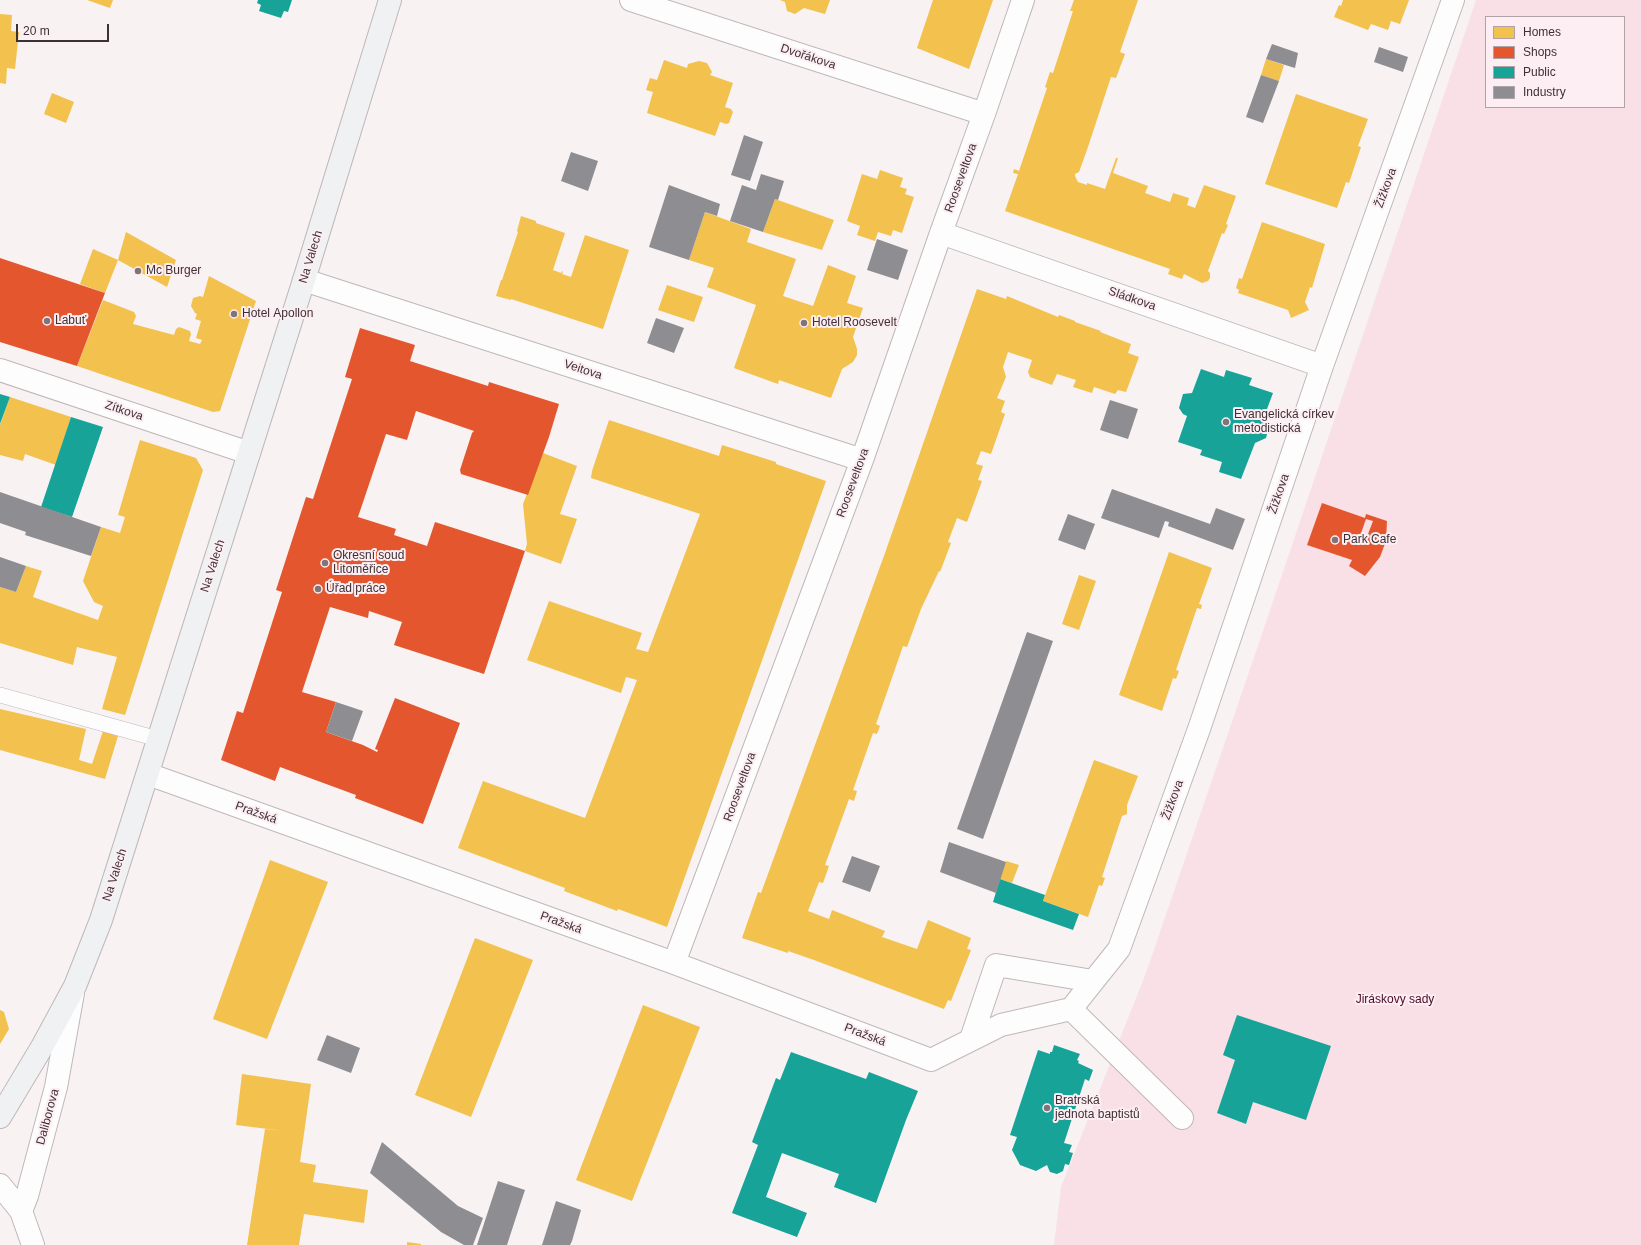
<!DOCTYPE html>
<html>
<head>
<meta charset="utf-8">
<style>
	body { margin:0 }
	#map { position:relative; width:1641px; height:1245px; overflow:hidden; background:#f8f2f3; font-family:Helvetica,sans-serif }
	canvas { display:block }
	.legend { position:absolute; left:1485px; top:16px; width:140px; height:92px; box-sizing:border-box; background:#fceef2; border:1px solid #b0a2a6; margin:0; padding:5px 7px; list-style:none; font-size:12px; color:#3e3135 }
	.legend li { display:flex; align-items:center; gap:8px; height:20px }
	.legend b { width:20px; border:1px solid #b0a2a6 }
	.scale { position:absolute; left:16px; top:24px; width:93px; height:18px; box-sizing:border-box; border:2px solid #3e3135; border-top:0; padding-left:5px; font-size:12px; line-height:14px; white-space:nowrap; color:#3e3135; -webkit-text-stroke:3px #fceef2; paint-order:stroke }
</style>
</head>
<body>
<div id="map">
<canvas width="1641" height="1245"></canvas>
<ul class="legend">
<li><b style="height:11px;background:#f2c14e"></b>Homes</li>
<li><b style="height:11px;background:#e4572e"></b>Shops</li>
<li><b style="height:11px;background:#17a398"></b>Public</li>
<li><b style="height:11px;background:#8d8d92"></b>Industry</li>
</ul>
<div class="scale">20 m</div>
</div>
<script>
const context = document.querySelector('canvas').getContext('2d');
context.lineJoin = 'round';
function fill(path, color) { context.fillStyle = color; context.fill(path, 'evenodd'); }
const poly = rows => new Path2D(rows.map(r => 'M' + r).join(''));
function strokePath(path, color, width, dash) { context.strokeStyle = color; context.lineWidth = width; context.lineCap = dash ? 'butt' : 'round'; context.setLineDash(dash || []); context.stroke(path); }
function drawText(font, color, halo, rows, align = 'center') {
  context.font = font + ' Helvetica,sans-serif'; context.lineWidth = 4; context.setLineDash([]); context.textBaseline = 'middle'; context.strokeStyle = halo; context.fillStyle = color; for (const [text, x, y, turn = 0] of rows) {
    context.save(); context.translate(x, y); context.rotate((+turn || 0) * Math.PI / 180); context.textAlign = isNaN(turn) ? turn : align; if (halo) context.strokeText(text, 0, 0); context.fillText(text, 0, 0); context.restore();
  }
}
const green = poly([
	[1476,0,1641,0,1641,1245,1054,1245,1061,1187,1146,973,1262,634],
	[1486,17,1624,17,1624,107,1486,107]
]);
const homes = poly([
	[87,0,113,0,110,8],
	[780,0,830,0,825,14,804,8,795,14,787,11,785,2],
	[933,0,993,0,969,69,917,48],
	[1074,0,1138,0,1120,52,1125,54,1116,78,1111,77,1088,147,1079,172,1075,174,1075,176,1078,182,1087,185,1087,183,1105,189,1116,158,1118,158,1113,173,1148,186,1145,193,1170,202,1173,193,1189,198,1187,205,1195,208,1204,185,1236,196,1226,224,1228,225,1224,234,1222,233,1208,271,1210,273,1210,278,1208,281,1202,283,1184,274,1182,279,1168,274,1170,269,1005,211,1018,174,1013,173,1014,169,1019,171,1047,88,1045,87,1050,72,1053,73,1073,11,1070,11],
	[1343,0,1409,0,1400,24,1391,21,1388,30,1371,24,1368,30,1334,17,1339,5,1341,6],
	[0,14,12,15,11,31,19,32,15,69,7,68,6,84,0,83],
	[1266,59,1284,65,1279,81,1261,75],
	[664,60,687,68,688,64,699,61,707,63,712,72,710,75,733,83,725,107,731,109,733,112,729,123,726,124,720,122,715,136,647,113,653,92,646,90,650,78,657,80],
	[52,93,74,102,66,123,44,114],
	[1296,94,1368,119,1358,146,1361,147,1349,183,1346,182,1337,208,1265,184],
	[880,170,903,178,900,187,907,189,905,194,914,197,902,233,893,230,891,236,878,232,875,241,857,235,860,226,847,221,862,174,877,179],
	[775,199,834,220,822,250,763,232],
	[705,212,751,229,747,242,796,259,783,296,813,306,828,265,856,276,847,303,863,308,853,337,857,349,857,355,853,362,842,369,831,398,779,380,778,384,734,368,756,305,707,287,714,268,689,260],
	[521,216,536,221,536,223,565,233,553,270,561,273,562,271,563,272,562,274,571,277,585,235,629,250,603,329,511,299,511,300,496,296,501,280,502,280,518,232,517,231],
	[1262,222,1325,244,1312,288,1310,287,1305,302,1309,310,1291,318,1288,310,1238,293,1239,290,1236,288,1239,278,1242,279],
	[126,232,176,260,167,287,118,260],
	[93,249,118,260,105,293,80,284],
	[209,276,256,301,220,411,213,412,77,366,103,300,134,312,136,316,133,324,174,335,176,329,179,327,190,331,191,334,189,341,200,344,202,340,196,338,201,321,195,319,197,314,195,313,191,306,193,298,200,296,203,297],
	[667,285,703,297,694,322,658,310],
	[977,289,1006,299,1007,296,1058,317,1059,315,1075,321,1075,322,1101,331,1100,332,1131,344,1128,353,1139,357,1126,392,1118,390,1115,394,1094,387,1092,393,1073,387,1076,380,1057,374,1052,385,1030,377,1028,372,1032,360,1008,352,1003,367,1006,377,997,398,1005,401,1001,412,1005,414,991,454,981,451,976,464,983,466,978,480,982,481,967,522,957,518,948,542,951,543,940,572,939,571,921,609,907,647,903,646,876,724,880,726,877,734,873,733,853,790,857,791,854,801,849,799,825,865,829,866,823,883,819,882,808,911,829,919,832,910,885,931,882,937,917,949,928,920,971,938,967,949,971,950,951,1001,948,1000,944,1009,814,960,788,951,788,953,742,938,758,892,761,893,885,553],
	[10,397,71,417,56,465,25,454,23,461,0,455,0,425],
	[609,420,719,456,722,445,776,462,776,464,826,481,667,927,618,909,617,911,564,891,565,888,458,848,483,781,585,818,637,680,626,677,621,693,527,660,549,601,642,633,636,649,648,652,700,514,591,478,592,471],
	[140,440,196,458,203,470,125,715,102,709,117,657,77,647,73,665,0,643,0,587,16,592,26,566,42,571,33,597,98,620,103,606,94,602,83,581,101,527,120,533,125,517,118,515],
	[543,453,577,466,560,514,577,519,561,564,525,551,527,544,523,504],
	[1169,552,1212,568,1199,604,1202,605,1201,609,1197,608,1176,670,1179,671,1176,679,1173,678,1162,711,1119,695],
	[1079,575,1096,581,1079,630,1062,624],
	[0,709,86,729,79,760,92,764,103,731,118,736,105,779,0,750],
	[1094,760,1138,776,1127,805,1127,814,1122,816,1102,877,1105,878,1102,886,1099,885,1088,917,1043,901],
	[270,860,328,882,267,1039,213,1019],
	[1006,861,1019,865,1012,883,1000,879],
	[475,938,533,960,471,1117,415,1095],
	[643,1005,700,1027,632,1201,576,1180],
	[0,1010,4,1012,9,1029,0,1044],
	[242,1074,311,1084,300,1162,316,1165,313,1182,368,1190,364,1223,304,1214,299,1245,247,1245,265,1129,284,1131,236,1125],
	[407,1242,421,1244,421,1245,407,1245]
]);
const shops = poly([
	[0,258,105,293,77,366,0,342],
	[360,328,415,345,410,361,488,386,489,382,559,404,549,437,528,495,461,474,460,470,472,433,474,431,416,411,407,440,386,434,358,517,396,529,394,535,427,546,435,522,525,551,484,674,394,645,402,622,369,611,368,618,330,607,302,692,336,702,326,732,363,745,377,752,378,750,375,749,395,698,460,723,423,824,355,798,356,795,280,767,275,781,221,760,237,711,243,713,282,592,276,590,306,497,313,499,352,379,345,377],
	[1322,503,1365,518,1366,514,1387,521,1386,541,1380,557,1365,576,1349,566,1352,560,1307,545],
	[1366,519,1373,521,1365,542,1359,539]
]);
const public = poly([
	[258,0,292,0,288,12,284,11,281,18,259,11,261,5,257,3],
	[1201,369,1224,377,1226,370,1252,378,1249,385,1273,393,1264,417,1269,427,1266,438,1255,443,1241,479,1219,472,1222,462,1200,455,1202,450,1178,442,1187,416,1183,414,1179,408,1183,394,1192,393],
	[0,394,10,397,0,424],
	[71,417,103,427,72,517,41,507],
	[1000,879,1045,895,1043,901,1079,914,1073,930,993,902],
	[1237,1015,1331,1046,1306,1120,1253,1102,1246,1124,1217,1113,1235,1060,1223,1055],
	[1054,1045,1080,1054,1077,1060,1079,1061,1078,1063,1093,1070,1089,1081,1085,1079,1064,1143,1072,1145,1069,1152,1073,1153,1069,1165,1065,1164,1063,1171,1057,1174,1050,1172,1047,1165,1036,1171,1020,1165,1012,1150,1017,1137,1010,1135,1038,1050,1050,1054,1050,1052,1052,1052],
	[791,1052,866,1079,869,1072,918,1091,906,1120,876,1203,834,1187,839,1174,782,1153,766,1197,807,1213,797,1237,732,1213,758,1145,752,1142,776,1078,780,1080]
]);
const industry = poly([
	[1272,44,1298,53,1295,68,1266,59],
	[1379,47,1408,57,1403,72,1374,62],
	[1261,75,1279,81,1263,123,1246,117],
	[744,135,763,142,750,181,731,175],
	[571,152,598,161,588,191,561,181],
	[761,174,784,181,778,200,775,199,763,232,730,221,742,185,756,190],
	[669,185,720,204,717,216,705,212,689,260,649,247],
	[877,239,908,250,898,280,867,270],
	[656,318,684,328,674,353,647,343],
	[1110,400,1138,409,1128,439,1100,430],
	[1112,489,1210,524,1216,508,1245,519,1233,550,1168,526,1169,522,1165,521,1159,538,1101,518],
	[0,492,101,527,91,556,25,535,26,532,0,523],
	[1068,514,1095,524,1085,550,1058,540],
	[0,557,26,566,16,592,0,587],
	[1027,632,1053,641,983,839,957,829],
	[336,702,363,711,352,741,326,732],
	[949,842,1006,862,996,893,940,872],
	[852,856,880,866,870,892,842,882],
	[327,1035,360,1048,351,1073,317,1060],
	[382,1142,458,1206,483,1218,473,1245,464,1245,441,1232,370,1173],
	[498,1181,525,1190,520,1205,507,1245,477,1245],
	[556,1201,581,1210,572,1241,570,1245,542,1245]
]);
const service = poly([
	[0,695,158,739]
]);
const minor = poly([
	[631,0,984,114],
	[941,233,1322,366],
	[304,280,862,460],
	[0,370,249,453],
	[148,774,674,963,931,1060,1001,1025,1071,1009,1119,949,1199,729,1322,366,1453,0],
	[674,963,862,460,941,233,984,114,1023,0],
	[1071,1009,1182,1118],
	[971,1039,996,965,1093,981]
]);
const tertiary = poly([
	[0,1185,21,1211],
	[33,1245,21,1211,27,1196,56,1087,73,993]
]);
const secondary = poly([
	[0,1117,42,1047,75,986,101,920,304,280,390,0]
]);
const markers = [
	[138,271,4,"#7f7578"],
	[234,314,4,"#7f7578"],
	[47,321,4,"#7f7578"],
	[804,323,4,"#7f7578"],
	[1226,422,4,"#7f7578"],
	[1335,540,4,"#7f7578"],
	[325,563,4,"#7f7578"],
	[318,589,4,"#7f7578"],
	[1047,1108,4,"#7f7578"]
];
const streetNames = [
	["Dvořákova",808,57,18],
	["Rooseveltova",961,178,-70],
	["Žižkova",1386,188,-70],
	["Na Valech",311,257,-73],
	["Sládkova",1132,299,19],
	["Veitova",583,370,18],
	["Zítkova",124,411,18],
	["Rooseveltova",853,483,-70],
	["Žižkova",1279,494,-71],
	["Na Valech",213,566,-72],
	["Rooseveltova",740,787,-70],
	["Žižkova",1173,800,-70],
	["Pražská",256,813,20],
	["Na Valech",115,875,-72],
	["Pražská",561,923,20],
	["Pražská",865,1035,21],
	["Daliborova",48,1117,-75]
];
const poiNames = [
	["Mc Burger",146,271],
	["Hotel Apollon",242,314],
	["Labuť",55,321],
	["Hotel Roosevelt",812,323],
	["Evangelická církev",1234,415],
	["metodistická",1234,429],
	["Park Cafe",1343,540],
	["Okresní soud",333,556],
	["Litoměřice",333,570],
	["Úřad práce",326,589],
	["Bratrská",1055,1101],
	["jednota baptistů",1055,1115]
];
const parkNames = [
	["Jiráskovy sady",1395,1000]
];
fill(green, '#f9dfe6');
fill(homes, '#f2c14e');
fill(shops, '#e4572e');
fill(public, '#17a398');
fill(industry, '#8d8d92');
strokePath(service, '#c0b7b9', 16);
strokePath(minor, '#c0b7b9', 24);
strokePath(tertiary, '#c0b7b9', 24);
strokePath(secondary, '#c0b7b9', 24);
strokePath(service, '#fefdfd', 15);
strokePath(minor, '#fefdfd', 22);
strokePath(tertiary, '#fefdfd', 22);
strokePath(secondary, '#eff1f2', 22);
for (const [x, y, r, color] of markers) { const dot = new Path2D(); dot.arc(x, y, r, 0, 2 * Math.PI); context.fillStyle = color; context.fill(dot); strokePath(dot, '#fceef2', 1.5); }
drawText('12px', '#3e3135', '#fceef2', streetNames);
drawText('12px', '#3e3135', '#fceef2', poiNames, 'left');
drawText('12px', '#4c0a28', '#fceef2', parkNames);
</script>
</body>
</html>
